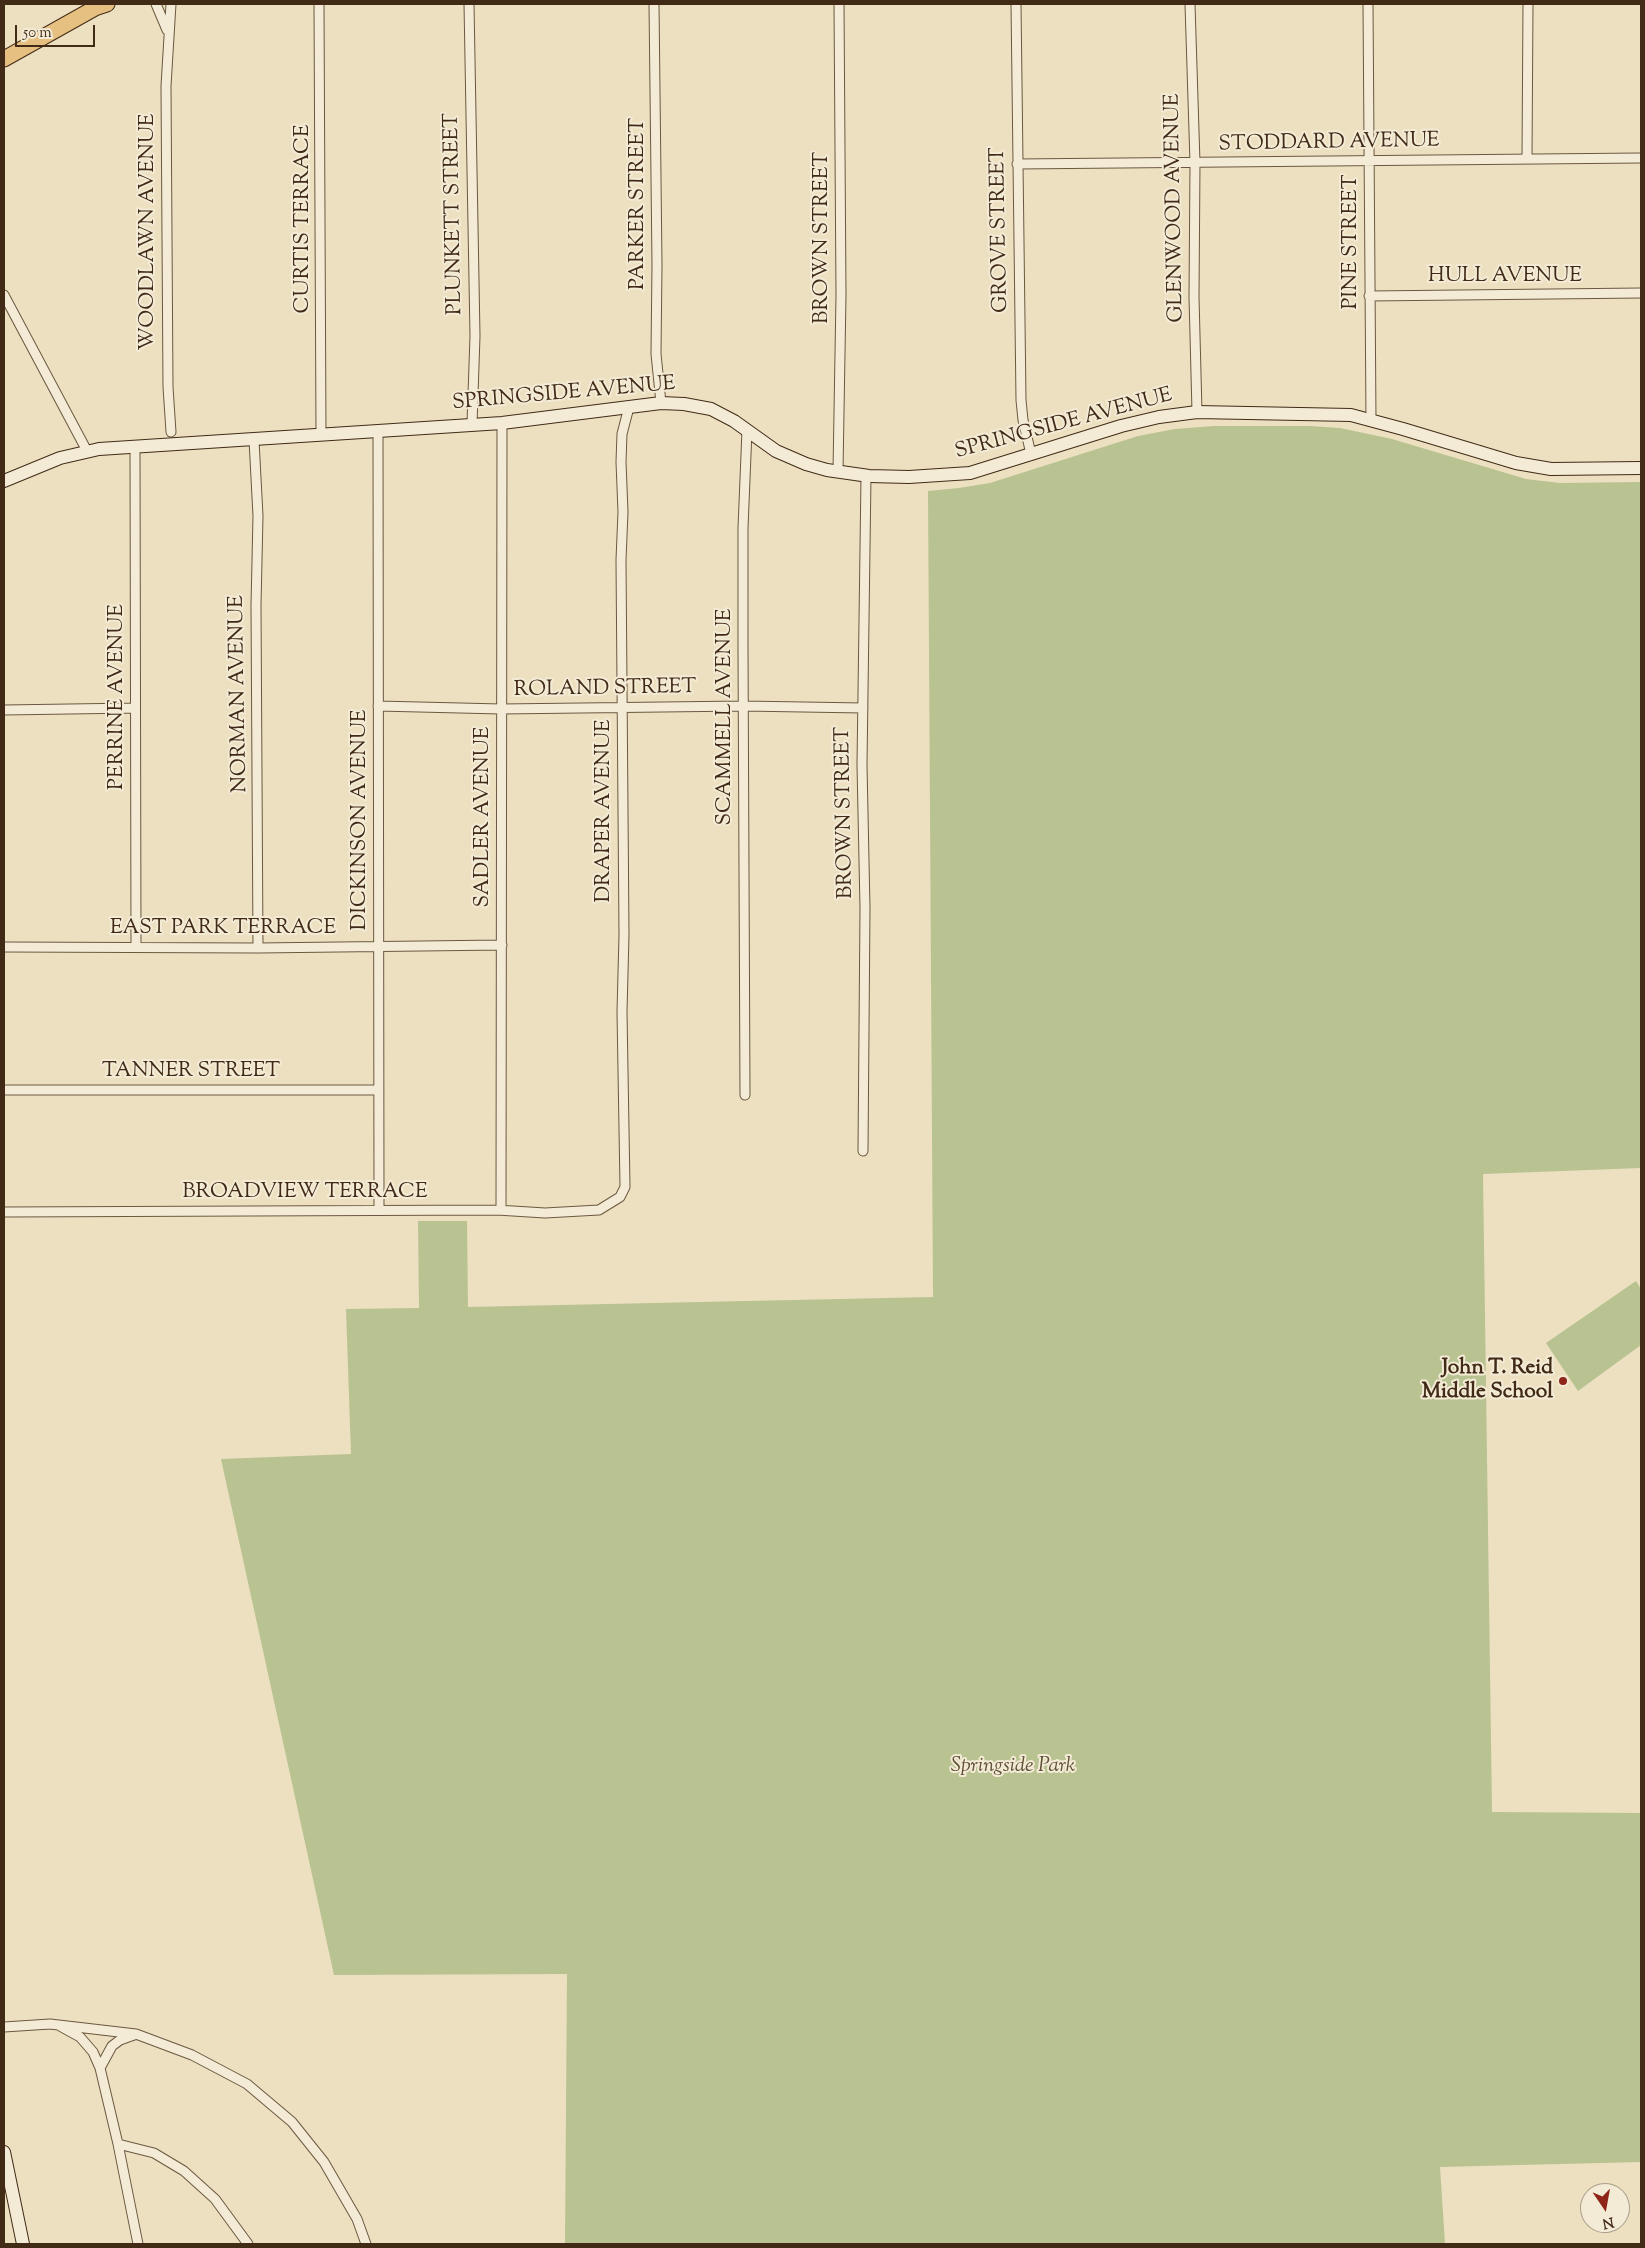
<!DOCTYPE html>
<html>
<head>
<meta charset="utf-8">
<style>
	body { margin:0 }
	#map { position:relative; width:1645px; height:2248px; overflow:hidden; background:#ece0c0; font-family:"Sorts Mill Goudy",serif }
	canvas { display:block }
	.frame { position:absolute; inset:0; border:5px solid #412a16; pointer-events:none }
	.north { position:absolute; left:1580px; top:2183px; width:50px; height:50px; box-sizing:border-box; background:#f3ebd6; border:1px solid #ac9e89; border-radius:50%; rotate:168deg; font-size:14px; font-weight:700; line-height:20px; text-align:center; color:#412a16 }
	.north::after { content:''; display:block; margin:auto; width:18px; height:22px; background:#8f2418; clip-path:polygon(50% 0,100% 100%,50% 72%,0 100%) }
	.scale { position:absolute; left:15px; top:25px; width:80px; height:22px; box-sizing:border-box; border:2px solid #412a16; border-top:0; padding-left:6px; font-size:15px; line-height:18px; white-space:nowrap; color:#412a16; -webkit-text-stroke:4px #f3ebd6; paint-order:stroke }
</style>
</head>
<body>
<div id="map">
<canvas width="1645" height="2248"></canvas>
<div class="frame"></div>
<div class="north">N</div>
<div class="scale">50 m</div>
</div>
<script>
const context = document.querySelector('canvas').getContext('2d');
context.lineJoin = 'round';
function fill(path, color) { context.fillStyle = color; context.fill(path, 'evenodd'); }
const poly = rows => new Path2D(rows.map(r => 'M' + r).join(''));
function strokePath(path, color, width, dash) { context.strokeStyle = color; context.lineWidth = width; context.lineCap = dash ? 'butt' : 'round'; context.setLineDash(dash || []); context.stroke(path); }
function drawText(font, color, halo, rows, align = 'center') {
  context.font = font + ' "Sorts Mill Goudy",serif'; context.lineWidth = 4; context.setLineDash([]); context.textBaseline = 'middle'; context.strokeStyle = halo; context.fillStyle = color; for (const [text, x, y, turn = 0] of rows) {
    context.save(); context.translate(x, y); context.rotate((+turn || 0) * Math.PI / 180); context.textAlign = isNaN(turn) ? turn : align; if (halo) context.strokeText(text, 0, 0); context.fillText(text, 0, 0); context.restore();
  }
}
const green = poly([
	[1214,426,1309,426,1340,428,1392,439,1526,479,1560,483,1641,482,1641,1168,1483,1174,1492,1812,1641,1813,1641,2162,1440,2167,1445,2244,565,2244,567,1974,334,1975,221,1459,351,1454,346,1309,419,1308,418,1221,467,1221,468,1307,933,1297,928,491,959,488,990,483,1138,436,1175,429],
	[1636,1281,1641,1289,1641,1345,1578,1391,1546,1343]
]);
const street = poly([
	[156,4,167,30],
	[319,4,321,435],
	[469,4,475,336,472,424],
	[654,4,657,265,656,354,661,403],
	[1016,4,1021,400,1023,420,1031,454],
	[1190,4,1195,163,1194,297,1197,412],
	[1368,4,1371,421],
	[1527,158,1528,4],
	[1017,164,1641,158],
	[4,295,87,451],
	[1369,296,1641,293],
	[378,431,379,1210],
	[171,432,168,387,166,86,171,4],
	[254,440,258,516,256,605,258,948],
	[135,447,136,947],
	[838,471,841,295,839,4],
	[378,706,501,709,743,706,863,708],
	[4,710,135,708],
	[4,947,258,948,502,945],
	[4,1090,379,1090],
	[745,1095,743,647,743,528,747,430],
	[863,1151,865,908,862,765,866,476],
	[501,1210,502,423],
	[4,1212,497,1210,545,1213,599,1210,620,1197,625,1187,622,1012,624,935,621,560,623,512,621,462,622,434,629,407],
	[60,2026,80,2037,93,2052,100,2068],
	[4,2027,50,2024,136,2034,192,2055,247,2084,292,2122,324,2162,357,2219,366,2244],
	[134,2035,120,2040,112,2046,100,2068,118,2144,154,2153,184,2171,215,2199,248,2244],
	[118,2144,138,2244]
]);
const secondary = poly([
	[4,481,60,458,99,449,502,423,661,403,684,404,711,409,734,421,776,451,806,464,827,470,869,476,909,477,970,473,1121,426,1159,417,1197,412,1351,415,1403,429,1516,463,1551,469,1641,468],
	[4,2152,23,2244]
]);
const primary = poly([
	[4,59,95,8,107,4]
]);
const markers = [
	[1563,1381,5,"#8f2418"]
];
const streetNames = [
	["STODDARD AVENUE",1329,144,-1],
	["PARKER STREET",639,204,-90],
	["GLENWOOD AVENUE",1176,208,-91],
	["PLUNKETT STREET",455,214,-91],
	["CURTIS TERRACE",304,219,-90],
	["GROVE STREET",1001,230,-91],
	["WOODLAWN AVENUE",149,232,-90],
	["BROWN STREET",823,238,-90],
	["PINE STREET",1352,242,-90],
	["HULL AVENUE",1505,277],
	["SPRINGSIDE AVENUE",564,395,-5],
	["SPRINGSIDE AVENUE",1064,425,-15],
	["ROLAND STREET",605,690,-1],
	["NORMAN AVENUE",240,694,-91],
	["PERRINE AVENUE",118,697,-90],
	["SCAMMELL AVENUE",726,717,-90],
	["DRAPER AVENUE",605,811,-90],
	["BROWN STREET",846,813,-91],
	["SADLER AVENUE",484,817,-90],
	["DICKINSON AVENUE",361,820,-90],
	["EAST PARK TERRACE",223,929],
	["TANNER STREET",191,1072],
	["BROADVIEW TERRACE",305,1193]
];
const poiNames = [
	["John T. Reid",1553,1369],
	["Middle School",1553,1393]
];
const parkNames = [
	["Springside Park",1013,1767]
];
fill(green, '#b9c291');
strokePath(street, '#6c5840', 11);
strokePath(secondary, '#412a16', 14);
strokePath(primary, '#412a16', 17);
strokePath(street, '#f3ebd6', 9);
strokePath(secondary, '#f3ebd6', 12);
strokePath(primary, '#e6c080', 15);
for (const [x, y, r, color] of markers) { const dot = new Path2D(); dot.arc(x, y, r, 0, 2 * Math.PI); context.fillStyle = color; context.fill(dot); strokePath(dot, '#f3ebd6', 2); }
drawText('21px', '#412a16', '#f3ebd6', streetNames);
drawText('bold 21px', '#412a16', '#f3ebd6', poiNames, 'right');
drawText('italic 21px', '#5f5035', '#f3ebd6', parkNames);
</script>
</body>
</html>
